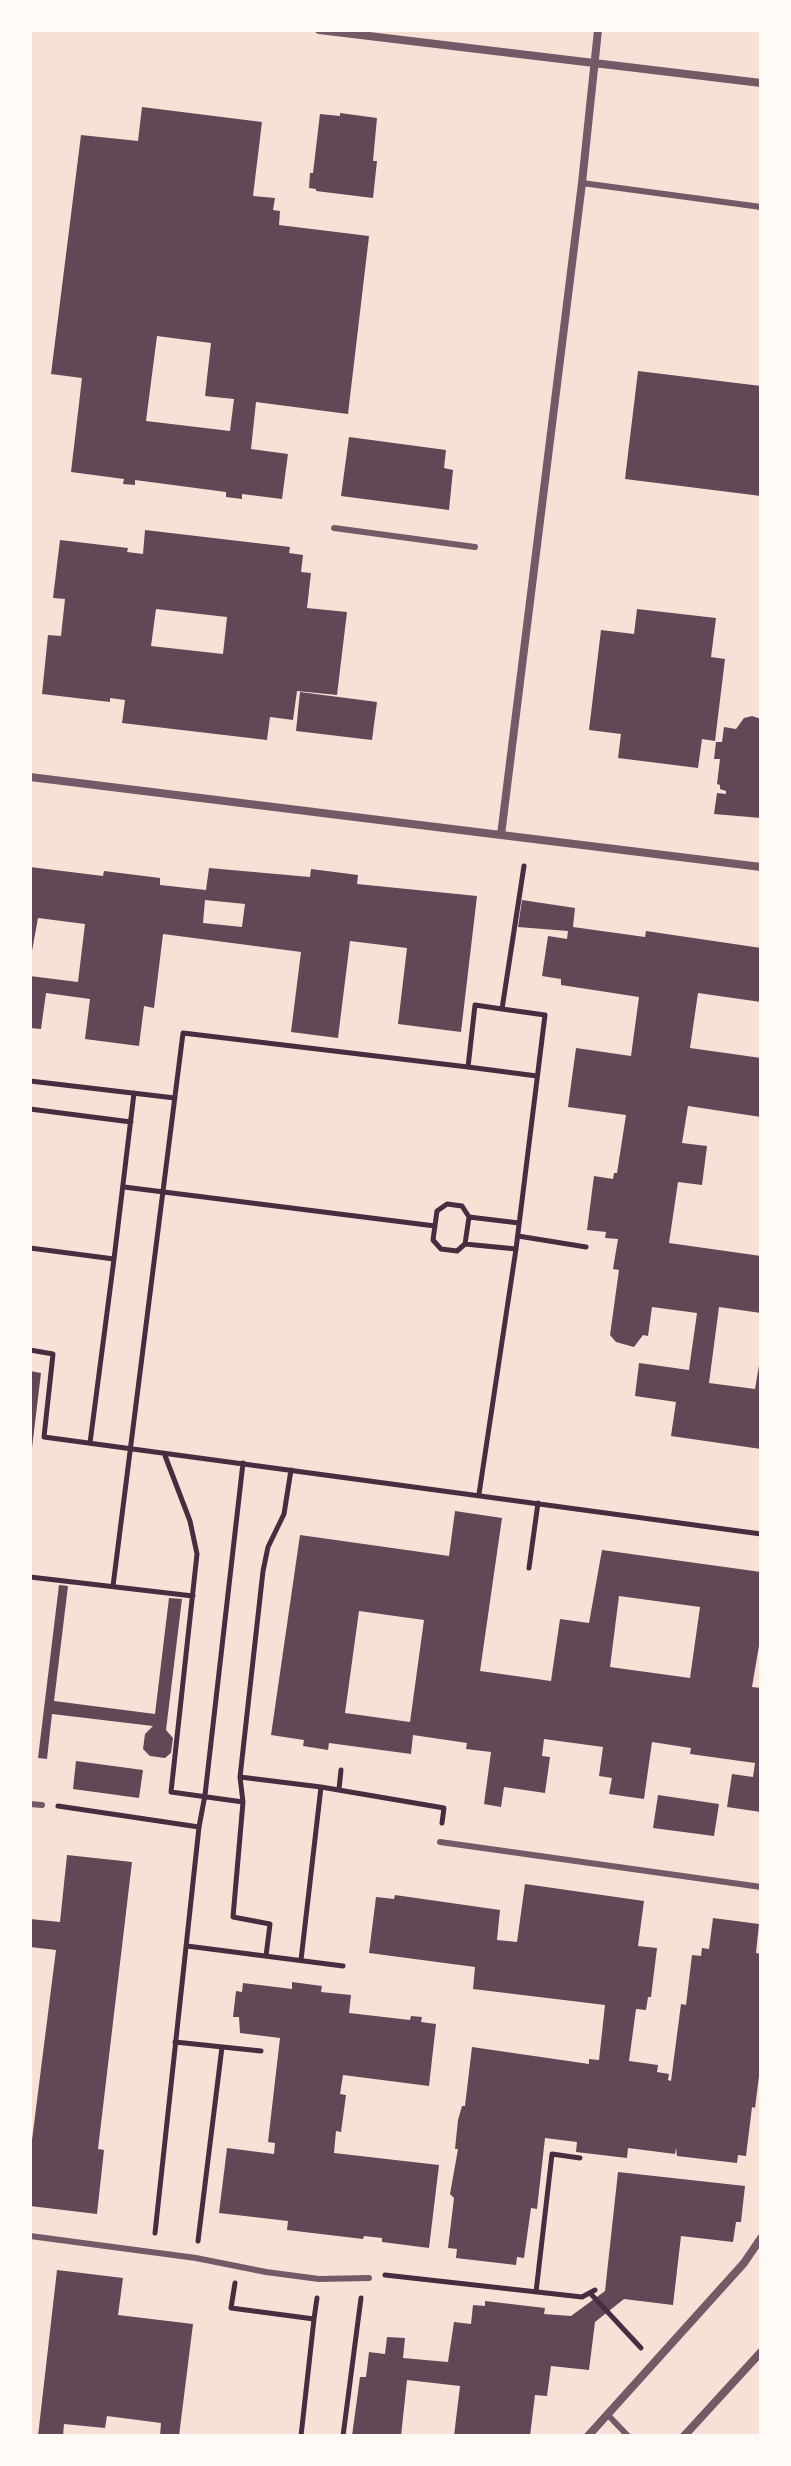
<!DOCTYPE html>
<html>
<head>
<meta charset="utf-8">
<style>
	body { margin:0 }
	#map { position:relative; width:791px; height:2466px; overflow:hidden; background:#f7e1d7; font-family:Roboto,sans-serif }
	canvas { display:block }
	.frame { position:absolute; inset:0; border:32px solid #fffaf5; pointer-events:none }
</style>
</head>
<body>
<div id="map">
<canvas width="791" height="2466"></canvas>
<div class="frame"></div>
</div>
<script>
const context = document.querySelector('canvas').getContext('2d');
context.lineJoin = 'round';
function fill(path, color) { context.fillStyle = color; context.fill(path, 'evenodd'); }
const poly = rows => new Path2D(rows.map(r => 'M' + r).join(''));
function strokePath(path, color, width, dash) { context.strokeStyle = color; context.lineWidth = width; context.lineCap = dash ? 'butt' : 'round'; context.setLineDash(dash || []); context.stroke(path); }
const building = poly([
	[142,107,262,122,253,196,275,198,273,210,280,211,279,225,369,236,348,414,256,402,251,449,288,454,282,499,242,494,242,499,226,497,226,492,135,480,135,485,123,484,124,479,71,472,82,378,51,374,81,135,138,141],
	[157,336,211,343,205,396,234,399,230,431,146,421],
	[340,113,377,118,373,161,377,161,373,198,316,191,316,189,309,188,310,173,313,173,320,114,340,116],
	[638,371,761,386,761,496,625,479],
	[349,437,446,450,444,468,453,470,449,510,341,496],
	[145,530,290,547,289,553,303,555,301,572,311,573,307,608,347,612,337,695,297,691,293,720,270,717,267,740,122,723,125,700,110,698,110,702,42,694,48,635,61,636,65,599,53,598,60,540,128,548,127,552,143,554],
	[156,609,227,617,223,654,151,646],
	[637,609,716,618,711,657,725,659,715,741,702,739,698,768,618,758,621,734,589,730,601,630,634,634],
	[300,692,377,702,372,740,296,731],
	[752,716,761,719,761,818,714,814,717,793,726,794,726,791,720,789,720,785,717,784,720,759,714,759,716,742,722,742,724,727,736,729,744,718],
	[30,867,103,876,104,871,160,878,160,885,206,890,209,868,310,877,311,869,358,875,357,884,477,896,461,1032,398,1024,407,948,350,941,338,1038,291,1032,301,952,163,934,154,1008,144,1006,139,1046,85,1039,90,999,46,993,41,1029,30,1028,30,976,78,982,85,924,38,918,30,962],
	[205,900,245,904,242,927,203,923],
	[522,900,575,908,573,927,645,937,646,931,761,948,761,1002,698,993,690,1048,761,1058,761,1117,688,1106,682,1143,707,1146,702,1185,678,1182,669,1243,761,1256,761,1313,719,1307,709,1383,755,1389,761,1354,761,1449,671,1436,676,1402,635,1396,639,1363,689,1370,697,1313,652,1307,648,1336,643,1335,634,1347,616,1342,610,1335,619,1270,613,1269,618,1239,605,1238,606,1232,587,1230,594,1176,613,1179,614,1173,617,1173,626,1115,568,1107,576,1048,631,1056,639,997,561,985,561,979,542,976,548,936,567,939,568,931,518,927],
	[30,1371,41,1373,32,1448,30,1448],
	[455,1511,502,1518,480,1671,551,1681,560,1619,589,1623,602,1550,761,1572,761,1634,752,1687,761,1688,761,1812,727,1807,732,1774,753,1777,755,1763,690,1754,691,1748,652,1742,644,1799,609,1794,612,1778,599,1776,603,1747,544,1739,542,1756,550,1757,545,1793,504,1787,501,1807,484,1804,491,1752,466,1749,467,1743,413,1735,411,1754,329,1743,328,1750,303,1746,304,1740,271,1735,300,1535,449,1556],
	[619,1596,700,1607,690,1678,610,1667],
	[359,1611,424,1620,410,1722,345,1713],
	[59,1585,68,1586,54,1701,155,1714,169,1598,182,1599,166,1730,173,1738,171,1753,165,1758,150,1756,143,1749,145,1734,153,1726,52,1714,47,1759,38,1758],
	[76,1761,143,1770,139,1798,73,1789],
	[658,1795,719,1804,714,1836,653,1828],
	[67,1855,132,1862,98,2149,104,2150,97,2214,30,2206,30,2139,32,2140,56,1950,30,1947,30,1919,60,1922],
	[525,1884,644,1901,638,1946,657,1948,651,1997,648,1997,646,2010,636,2009,629,2061,658,2065,657,2072,669,2074,668,2080,671,2081,681,2004,686,2005,692,1955,701,1956,702,1948,709,1949,713,1918,759,1924,756,1953,761,1954,761,2060,755,2108,752,2107,746,2156,738,2155,737,2163,677,2156,676,2148,675,2154,628,2148,627,2158,576,2152,577,2142,545,2138,537,2209,531,2208,524,2258,517,2257,516,2265,456,2258,457,2249,448,2248,454,2198,450,2194,458,2149,455,2149,458,2120,462,2106,465,2106,472,2047,589,2064,589,2059,599,2060,605,2005,473,1989,475,1967,369,1953,376,1897,394,1899,395,1895,500,1910,497,1940,517,1942],
	[292,1982,322,1986,321,1992,351,1995,349,2013,410,2020,411,2016,422,2017,421,2022,436,2024,429,2086,343,2075,340,2094,346,2095,341,2132,336,2131,334,2153,439,2165,429,2248,382,2242,382,2238,364,2236,363,2239,287,2230,288,2221,219,2213,227,2148,274,2154,275,2143,268,2142,280,2038,240,2033,239,2017,233,2017,236,1991,242,1992,243,1983,292,1989],
	[618,2172,745,2186,741,2222,736,2222,733,2242,681,2236,673,2305,624,2299,595,2322,589,2370,551,2366,547,2396,535,2395,530,2436,454,2436,460,2386,407,2380,401,2436,352,2436,360,2377,366,2377,369,2352,385,2354,387,2337,405,2338,403,2358,448,2362,454,2322,471,2324,473,2305,485,2306,485,2301,545,2308,544,2314,571,2316,605,2291],
	[57,2270,123,2278,118,2315,193,2324,179,2436,160,2436,161,2423,107,2416,105,2428,64,2424,63,2436,38,2436]
]);
const path = poly([
	[468,1067,537,1076],
	[30,1081,175,1098],
	[30,1109,131,1122],
	[124,1187,435,1226],
	[469,1217,465,1244,457,1251,441,1249,433,1240,437,1211,447,1204,462,1206,469,1217,519,1223],
	[518,1236,586,1247],
	[465,1244,516,1249],
	[30,1248,114,1259,134,1093],
	[30,1350,53,1354,44,1437,761,1534],
	[90,1443,114,1259],
	[164,1453,190,1521,197,1554,171,1792,243,1802],
	[479,1494,516,1249,545,1015,502,1009,524,866],
	[529,1568,538,1503],
	[30,1577,193,1596],
	[113,1586,183,1033,468,1067,475,1005,502,1009],
	[240,1777,321,1787,301,1960],
	[321,1787,444,1808,442,1823],
	[339,1789,341,1770],
	[58,1806,199,1827],
	[187,1946,343,1966],
	[266,1956,270,1924,233,1917,243,1802,240,1777,263,1571,268,1547,284,1514,291,1470],
	[175,2042,261,2051],
	[155,2233,199,1827,205,1795,243,1463],
	[198,2241,222,2047],
	[385,2275,582,2297,595,2290],
	[235,2283,231,2308,314,2319,317,2298],
	[536,2292,552,2154,580,2158],
	[590,2293,641,2348],
	[301,2436,314,2319],
	[343,2436,361,2298]
]);
const service = poly([
	[582,183,761,207],
	[334,528,475,547],
	[30,1804,42,1805],
	[440,1842,761,1887],
	[30,2236,196,2258,266,2272,319,2279,369,2278],
	[607,2414,628,2436]
]);
const minor = poly([
	[319,30,761,83],
	[30,777,761,867],
	[501,835,582,183,598,30],
	[588,2436,744,2263,761,2238],
	[684,2436,761,2352]
]);
fill(building, '#644757');
strokePath(path, '#4a2c40', 5);
strokePath(service, '#755966', 6);
strokePath(minor, '#755966', 8);
</script>
</body>
</html>
